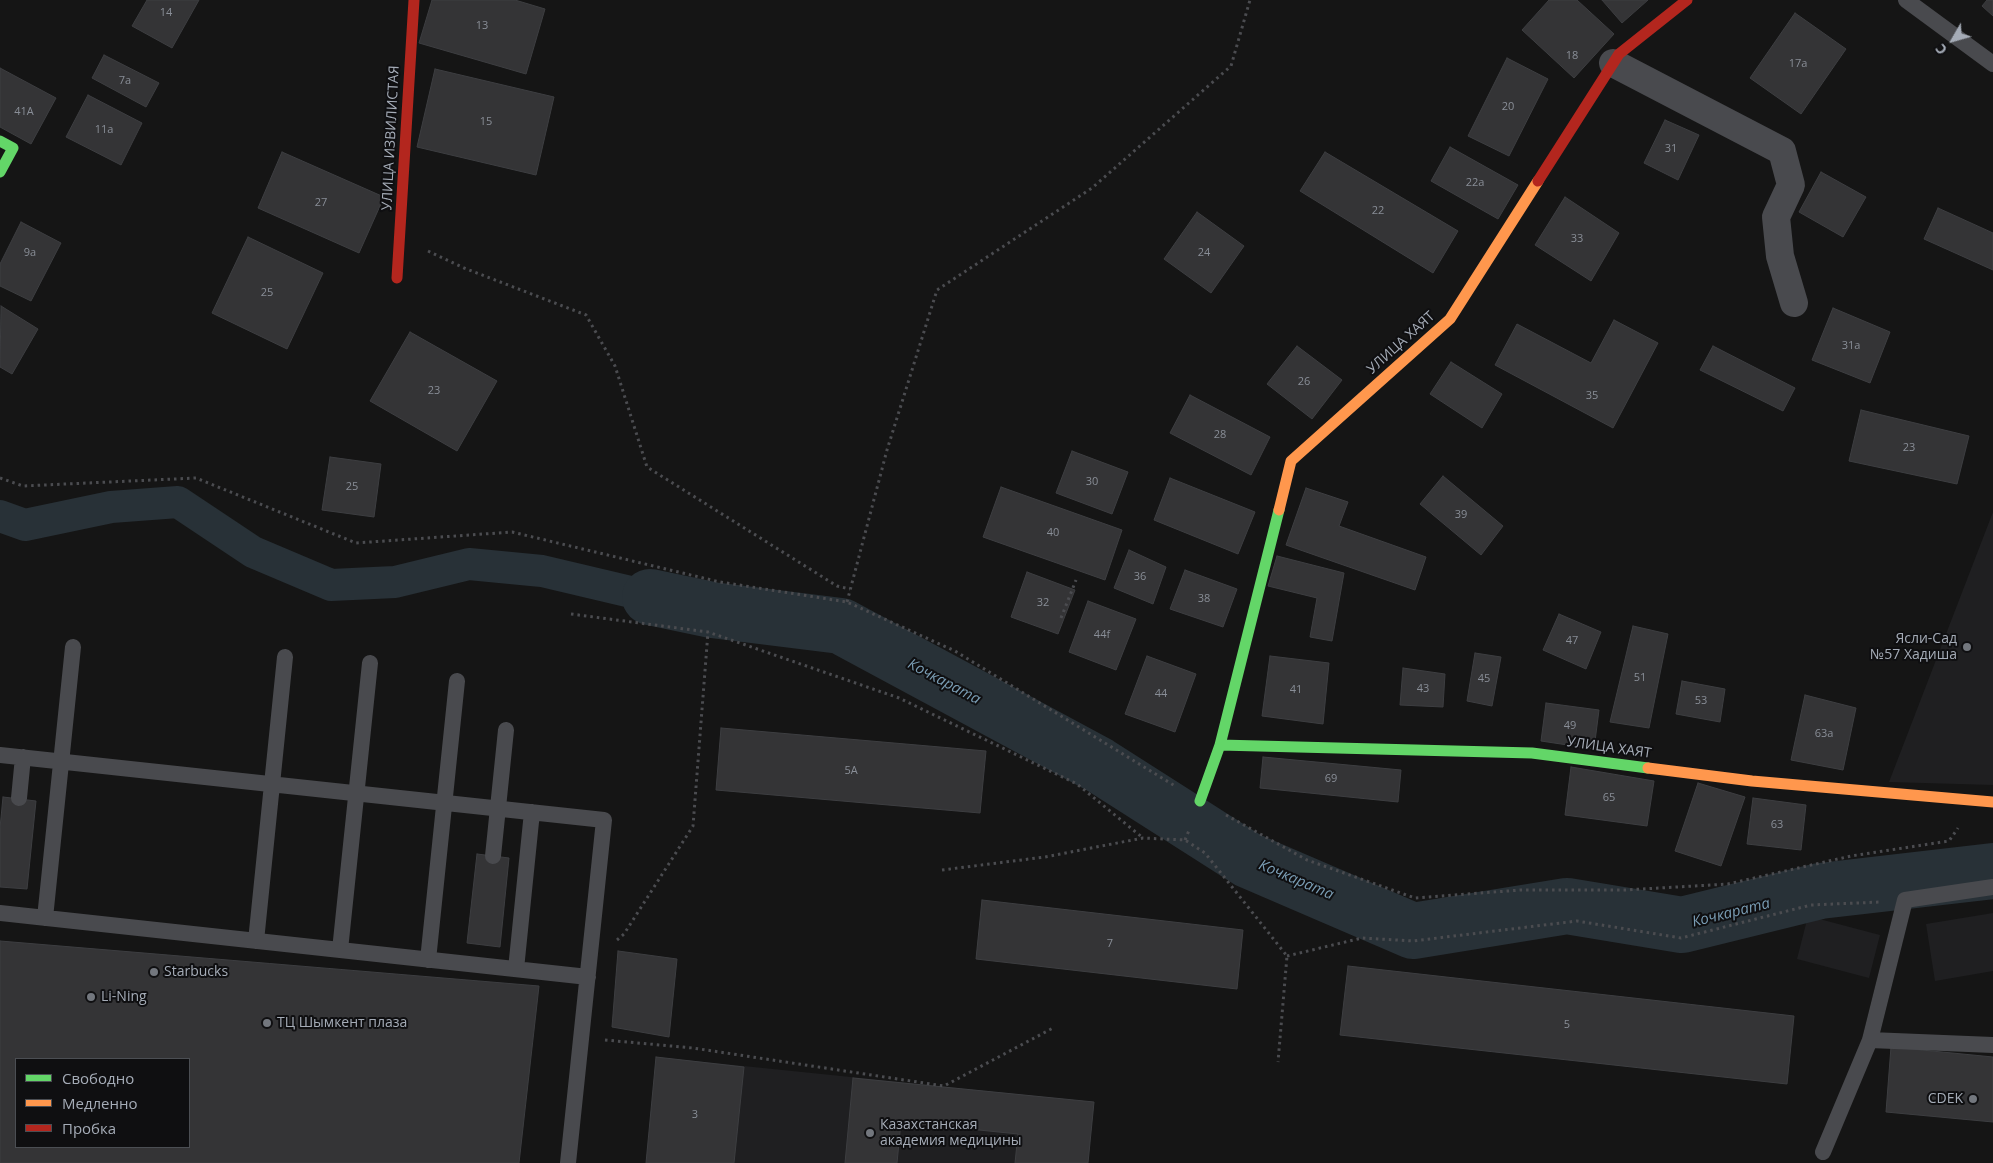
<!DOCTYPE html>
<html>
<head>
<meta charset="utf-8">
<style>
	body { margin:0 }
	#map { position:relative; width:1993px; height:1163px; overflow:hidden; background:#151515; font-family:"Open Sans",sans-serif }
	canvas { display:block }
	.legend { position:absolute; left:15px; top:1058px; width:175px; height:90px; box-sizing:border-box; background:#0f0f11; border:1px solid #4b4e53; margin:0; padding:6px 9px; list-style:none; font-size:15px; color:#a5acb7 }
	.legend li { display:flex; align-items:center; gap:10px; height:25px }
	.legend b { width:25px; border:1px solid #4b4e53 }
	.north { position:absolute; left:1928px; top:15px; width:50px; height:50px; -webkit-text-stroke:4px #0f0f11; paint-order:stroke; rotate:232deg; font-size:14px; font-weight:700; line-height:20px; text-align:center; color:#a5acb7 }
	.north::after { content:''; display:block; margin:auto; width:18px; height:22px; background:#a5acb7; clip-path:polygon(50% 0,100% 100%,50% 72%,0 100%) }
</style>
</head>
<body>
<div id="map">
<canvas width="1993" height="1163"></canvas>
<ul class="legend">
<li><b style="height:6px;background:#63d668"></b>Свободно</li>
<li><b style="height:6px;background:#ff974d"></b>Медленно</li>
<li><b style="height:6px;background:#b3261e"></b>Пробка</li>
</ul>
<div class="north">С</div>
</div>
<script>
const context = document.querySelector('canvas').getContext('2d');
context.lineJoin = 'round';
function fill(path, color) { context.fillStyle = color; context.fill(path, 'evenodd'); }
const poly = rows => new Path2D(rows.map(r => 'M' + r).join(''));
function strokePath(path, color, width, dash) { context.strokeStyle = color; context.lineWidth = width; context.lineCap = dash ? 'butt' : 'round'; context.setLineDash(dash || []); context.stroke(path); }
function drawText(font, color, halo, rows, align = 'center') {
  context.font = font + ' "Open Sans",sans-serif'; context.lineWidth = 4; context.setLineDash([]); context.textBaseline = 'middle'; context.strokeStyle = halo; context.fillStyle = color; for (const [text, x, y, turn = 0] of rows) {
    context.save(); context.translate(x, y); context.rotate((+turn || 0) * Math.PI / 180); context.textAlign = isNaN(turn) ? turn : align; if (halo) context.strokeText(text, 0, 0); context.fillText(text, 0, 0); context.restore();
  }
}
const built = poly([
	[1993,512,1993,785,1889,782],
	[1993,913,1993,971,1935,981,1926,924],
	[1808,916,1880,935,1869,978,1797,959],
	[656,1057,1094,1102,1088,1163,646,1163]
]);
const canal = poly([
	[0,516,25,525,111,507,178,502,253,552,331,585,395,582,469,564,542,571,652,597]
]);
const river = poly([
	[650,597,712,610,841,626,1099,765,1248,860,1413,931,1567,906,1682,925,1820,891,1993,871]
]);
const building = poly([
	[147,0,199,0,172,48,132,26,147,0],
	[432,0,515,0,545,9,526,74,419,43,432,0],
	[1549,0,1577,0,1614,34,1574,78,1522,30,1549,0],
	[1602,0,1648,0,1622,23,1602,0],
	[1987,0,1993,0,1993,16,1982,6,1987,0],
	[1795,13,1846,49,1801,114,1750,78,1795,13],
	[104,55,159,83,146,107,92,78,104,55],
	[1507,58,1548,79,1509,156,1468,136,1507,58],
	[0,68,56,98,31,144,0,127,0,68],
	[435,69,554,97,536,175,417,147,435,69],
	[88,95,142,123,121,165,66,137,88,95],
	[1665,120,1699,135,1678,180,1644,163,1665,120],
	[1450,147,1518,185,1498,219,1431,181,1450,147],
	[282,152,384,197,359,253,258,208,282,152],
	[1325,152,1458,231,1433,273,1300,191,1325,152],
	[1821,172,1866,197,1843,237,1799,212,1821,172],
	[1565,197,1619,233,1591,281,1535,245,1565,197],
	[1938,208,1993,233,1993,270,1924,239,1938,208],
	[1197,212,1244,246,1211,293,1164,259,1197,212],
	[21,222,61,243,31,301,0,286,0,264,21,222],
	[248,237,323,273,287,349,212,313,248,237],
	[1,306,38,329,12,374,0,367,1,306],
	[1833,308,1890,332,1870,383,1812,360,1833,308],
	[1614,320,1658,343,1613,428,1495,365,1517,324,1591,363,1614,320],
	[410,332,497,381,457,451,370,401,410,332],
	[1297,346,1342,380,1312,419,1267,384,1297,346],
	[1713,346,1795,388,1783,411,1700,370,1713,346],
	[1451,362,1502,394,1482,428,1430,394,1451,362],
	[1190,395,1270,437,1251,475,1170,433,1190,395],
	[1861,410,1969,436,1957,484,1849,461,1861,410],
	[1072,451,1128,472,1112,514,1056,493,1072,451],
	[330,457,381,464,374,517,322,510,330,457],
	[1443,476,1503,526,1481,555,1420,504,1443,476],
	[1170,478,1255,512,1238,554,1154,520,1170,478],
	[1001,487,1122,530,1105,580,983,537,1001,487],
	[1306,488,1348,502,1339,526,1426,557,1415,590,1286,545,1306,488],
	[1129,550,1166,567,1153,604,1114,588,1129,550],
	[1277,556,1344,573,1332,641,1310,637,1317,598,1268,586,1277,556],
	[1185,570,1237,589,1223,627,1170,609,1185,570],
	[1027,572,1075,590,1058,634,1011,617,1027,572],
	[1088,601,1136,619,1116,670,1069,652,1088,601],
	[1559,614,1601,632,1586,669,1543,650,1559,614],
	[1633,626,1668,634,1649,728,1610,722,1633,626],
	[1475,653,1501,657,1492,706,1467,701,1475,653],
	[1147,656,1196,674,1175,732,1125,714,1147,656],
	[1270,656,1329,663,1323,724,1262,716,1270,656],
	[1403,668,1445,674,1443,707,1400,705,1403,668],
	[1682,681,1725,689,1720,722,1676,714,1682,681],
	[1805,695,1856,708,1843,770,1791,760,1805,695],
	[1546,703,1599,710,1594,749,1541,741,1546,703],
	[721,728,986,751,980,813,716,790,721,728],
	[1263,757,1401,770,1398,802,1260,788,1263,757],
	[1571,767,1654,781,1647,826,1565,815,1571,767],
	[1698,783,1745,797,1721,866,1675,851,1698,783],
	[3,797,36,801,27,889,0,887,0,828,3,797],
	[1753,798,1806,805,1801,850,1747,844,1753,798],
	[477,854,509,858,500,947,467,943,477,854],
	[982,900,1243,930,1237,989,976,959,982,900],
	[0,941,539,986,519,1163,0,1163,0,941],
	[16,1059,189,1059,189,1147,16,1147,16,1059],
	[618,951,677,959,669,1037,612,1027,618,951],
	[1348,966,1794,1016,1787,1084,1340,1035,1348,966],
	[1891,1047,1993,1057,1993,1122,1886,1112,1891,1047],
	[656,1057,744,1067,734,1163,646,1163,656,1057],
	[853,1078,1094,1102,1088,1163,1015,1163,1018,1134,901,1122,897,1163,845,1163,853,1078]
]);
const path = poly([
	[428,251,464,268,586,315,615,366,647,467,837,586,850,589],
	[0,478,23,486,196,478,356,543,512,532,720,582,847,602,955,651,1175,786],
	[847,602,887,450,937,290,1092,188,1231,66,1250,0],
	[571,614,708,632,899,698,1077,784,1143,838],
	[1061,618,1076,580],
	[1226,815,1307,860,1415,898,1521,890,1624,890,1728,884,1851,856,1949,841,1958,828],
	[1185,840,1190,828],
	[942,870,1045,857,1143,838,1185,840,1205,853,1287,956,1278,1062],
	[617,940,624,934,693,826,708,632],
	[1287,956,1362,938,1413,941,1577,921,1681,938,1811,905,1880,902],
	[605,1040,693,1048,944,1086,1053,1028]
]);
const lane = poly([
	[1906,0,1993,64],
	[0,755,604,820,568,1163],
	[19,798,23,757],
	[493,856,506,730],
	[0,913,588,977],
	[45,918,73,647],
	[256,941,285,657],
	[340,950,370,663],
	[428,960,457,681],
	[516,969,532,812],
	[1870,1040,1993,1045],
	[1823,1152,1870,1040,1905,900,1993,887]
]);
const street = poly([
	[1613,63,1782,151,1791,185,1776,217,1780,256,1794,303]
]);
const fast = poly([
	[0,141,13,148,0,172],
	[1220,745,1532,753,1648,768],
	[1200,801,1220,745,1279,510]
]);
const slow = poly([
	[1279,510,1291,461,1450,319,1538,181],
	[1648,768,1752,781,1993,802]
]);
const jam = poly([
	[1538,181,1619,54,1687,0],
	[397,278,414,0]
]);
const markers = [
	[1967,647,5,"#73777e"],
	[154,972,5,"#73777e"],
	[91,997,5,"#73777e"],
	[267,1023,5,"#73777e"],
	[1973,1099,5,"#73777e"],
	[870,1133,5,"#73777e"]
];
const numberNames = [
	["14",166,13],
	["13",482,26],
	["18",1572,56],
	["17а",1798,64],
	["7а",125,81],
	["20",1508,107],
	["41А",24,112],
	["15",486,122],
	["11а",104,130],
	["31",1671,149],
	["22а",1475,183],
	["27",321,203],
	["22",1378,211],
	["33",1577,239],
	["9а",30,253],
	["24",1204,253],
	["25",267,293],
	["31а",1851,346],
	["26",1304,382],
	["23",434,391],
	["35",1592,396],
	["28",1220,435],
	["23",1909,448],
	["30",1092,482],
	["25",352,487],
	["39",1461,515],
	["40",1053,533],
	["36",1140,577],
	["38",1204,599],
	["32",1043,603],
	["44f",1102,635],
	["47",1572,641],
	["51",1640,678],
	["45",1484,679],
	["43",1423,689],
	["41",1296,690],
	["44",1161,694],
	["53",1701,701],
	["49",1570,726],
	["63а",1824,734],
	["5А",851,771],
	["69",1331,779],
	["65",1609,798],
	["63",1777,825],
	["7",1110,944],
	["5",1567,1025],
	["3",695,1115]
];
const streetNames = [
	["УЛИЦА ИЗВИЛИСТАЯ",391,138,-87],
	["УЛИЦА ХАЯТ",1401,343,-42],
	["УЛИЦА ХАЯТ",1609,748,8]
];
const poiNames = [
	["Ясли-Сад",1957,639,"right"],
	["№57 Хадиша",1957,655,"right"],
	["Starbucks",164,972],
	["Li-Ning",101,997],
	["ТЦ Шымкент плаза",277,1023],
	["CDEK",1963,1099,"right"],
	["Казахстанская",880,1125],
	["академия медицины",880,1141]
];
const waterNames = [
	["Кочкарата",944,682,28],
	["Кочкарата",1296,880,23],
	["Кочкарата",1731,913,-14]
];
fill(built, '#1f1f21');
strokePath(canal, '#283137', 32);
strokePath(river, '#283137', 56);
fill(building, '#343436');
strokePath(building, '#3d3e41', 1);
strokePath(path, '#4b4c50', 3, [2.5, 4]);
strokePath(lane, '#494a4e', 16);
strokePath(street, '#494a4e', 28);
strokePath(fast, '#63d668', 11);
strokePath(slow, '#ff974d', 11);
strokePath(jam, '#b3261e', 11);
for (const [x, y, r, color] of markers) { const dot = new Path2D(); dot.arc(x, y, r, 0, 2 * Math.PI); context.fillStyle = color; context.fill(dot); strokePath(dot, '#0f0f11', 2); }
drawText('11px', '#898e97', null, numberNames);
drawText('14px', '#a5acb7', '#0f0f11', streetNames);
drawText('14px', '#a5acb7', '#0f0f11', poiNames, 'left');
drawText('italic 15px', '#7a9db4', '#0f0f11', waterNames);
</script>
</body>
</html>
